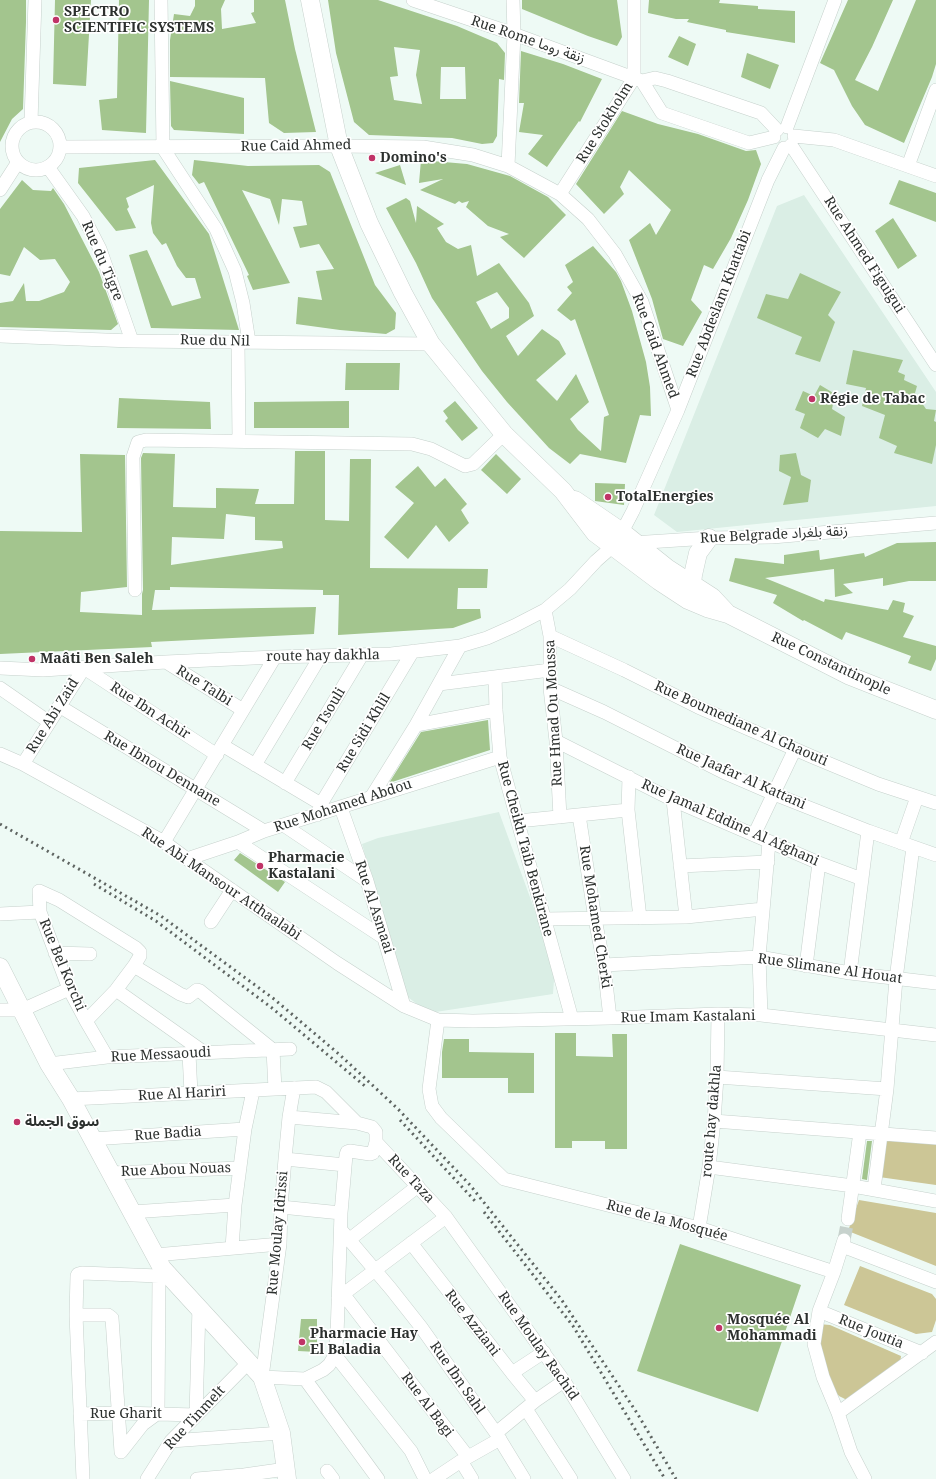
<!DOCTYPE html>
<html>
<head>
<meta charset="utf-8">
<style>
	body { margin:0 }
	canvas { display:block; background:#eefaf5 }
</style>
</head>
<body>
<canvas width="936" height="1479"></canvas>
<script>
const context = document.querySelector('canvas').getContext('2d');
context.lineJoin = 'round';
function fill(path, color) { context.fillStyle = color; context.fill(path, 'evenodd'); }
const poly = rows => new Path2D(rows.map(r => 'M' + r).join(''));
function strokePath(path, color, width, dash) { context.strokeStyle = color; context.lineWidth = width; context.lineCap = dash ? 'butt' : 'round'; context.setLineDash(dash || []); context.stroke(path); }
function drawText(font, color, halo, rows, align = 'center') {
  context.font = font + ' "Noto Serif","Noto Sans Arabic",serif'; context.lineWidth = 3.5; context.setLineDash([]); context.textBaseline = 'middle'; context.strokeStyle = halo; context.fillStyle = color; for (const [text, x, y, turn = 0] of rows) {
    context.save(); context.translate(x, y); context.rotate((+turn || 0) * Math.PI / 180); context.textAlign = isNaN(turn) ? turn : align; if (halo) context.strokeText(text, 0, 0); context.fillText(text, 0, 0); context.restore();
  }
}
const built = poly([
	[804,195,936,392,936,506,677,532,654,515,777,206],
	[499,812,555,966,553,994,429,1013,405,995,362,844,378,838]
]);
const green = poly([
	[883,1136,936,1141,936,1185,879,1177],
	[859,1200,936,1213,936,1266,848,1231],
	[860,1266,932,1294,936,1299,936,1320,932,1332,916,1334,844,1305],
	[819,1324,830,1325,901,1356,900,1365,849,1401,839,1396,828,1383,818,1360]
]);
const building = poly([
	[0,0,26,0,26,22,23,109,12,119,0,142],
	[55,0,91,0,86,86,53,84],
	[119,0,149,0,146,133,102,130,99,100,117,98],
	[195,0,225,0,221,9,222,29,256,23,251,13,254,12,254,0,285,0,295,49,316,132,284,133,269,123,265,78,170,77,170,40,174,14,190,16,195,6],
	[328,0,378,0,457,26,497,43,505,53,504,80,499,79,497,136,493,143,482,144,452,138,369,135,354,122,336,53],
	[394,47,420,50,416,75,422,104,394,100,390,77,398,76],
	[441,67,465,67,466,99,440,99],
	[522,0,617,0,622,37,617,46,588,36,522,9],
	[649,0,720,0,719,3,758,6,758,9,795,11,795,43,726,32,726,30,687,22,689,19,676,19,648,13],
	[848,0,893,0,872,47,855,80,878,91,916,0,936,0,936,64,932,77,904,143,865,125,852,106,834,70,820,63],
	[679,36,696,44,688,66,668,57],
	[521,51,563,64,602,79,580,122,579,121,547,167,528,154,543,135,519,132,524,103,519,103],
	[747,53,779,65,770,89,741,77],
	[170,81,244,98,244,134,174,130,171,126],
	[622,111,658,124,698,134,746,151,756,150,761,164,748,200,731,238,713,269,704,265,691,300,702,312,683,346,663,339,652,299,629,240,650,223,656,235,671,210,629,170,620,187,624,194,604,214,576,184],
	[155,160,209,234,239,330,151,328,129,255,147,250,172,306,201,298,195,278,186,278,177,266,166,243,162,245,153,233,151,223,154,185,126,198,129,207,127,209,136,228,116,231,78,183,79,168],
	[194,160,248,166,319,165,330,172,375,285,396,313,395,329,386,334,340,330,296,324,298,297,322,300,316,271,334,269,319,244,300,248,293,227,307,225,302,201,282,199,279,225,270,199,242,190,290,283,253,290,247,276,249,275,204,182,199,184,192,175],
	[421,160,467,164,510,176,548,197,566,215,524,258,500,237,509,234,488,226,466,207,469,201,462,203,459,201,455,204,420,190,443,179,419,183],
	[400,165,406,185,375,173],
	[22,180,33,190,51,191,53,188,64,204,99,272,118,324,111,330,0,327,0,303,13,301,24,283,26,301,39,301,64,292,70,282,55,259,40,260,24,247,10,276,0,274,0,209],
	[899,180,936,193,936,222,889,204],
	[406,198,410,201,416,223,417,206,444,224,437,228,446,242,458,249,471,245,477,276,499,263,529,303,534,316,506,336,518,356,542,329,559,341,566,354,536,380,557,401,576,374,589,402,570,419,578,430,601,451,604,417,609,415,575,319,571,321,557,310,572,293,567,287,573,282,565,265,593,246,616,272,621,281,632,311,646,362,650,387,651,416,640,415,626,463,580,454,570,464,549,448,507,402,482,371,432,298,416,263,386,208],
	[497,292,509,308,509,318,491,329,476,302],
	[893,218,917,256,898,269,875,231],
	[800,273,841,292,828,315,835,322,820,362,795,354,802,337,757,318,766,294,788,299],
	[853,350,903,360,898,372,905,375,904,380,917,386,915,393,926,409,936,410,934,421,936,422,936,445,932,464,894,453,897,446,879,438,885,415,862,406,866,388,846,384],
	[346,363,400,363,399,390,345,390],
	[820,385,835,394,832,409,845,417,841,436,825,429,818,438,800,428,805,414,795,410,803,391,814,396],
	[119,398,210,402,211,429,117,428],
	[349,401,349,428,254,428,254,402],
	[455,401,478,428,462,441,445,421,448,418,443,411],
	[295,451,325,451,325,520,349,521,350,459,371,459,370,568,488,569,487,588,458,588,457,609,480,609,481,618,453,628,338,635,339,595,323,595,323,590,170,587,170,590,155,590,152,610,316,607,314,634,151,642,152,647,0,654,0,531,82,532,80,454,125,455,127,587,81,592,80,612,142,615,142,594,143,590,141,458,143,453,175,454,173,507,216,508,216,488,259,489,255,504,294,504],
	[226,514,255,517,255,540,282,541,283,548,171,565,172,537,224,539],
	[796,453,801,475,811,480,808,502,783,505,791,477,779,471,780,455],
	[496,454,521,479,507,494,481,470],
	[418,466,435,487,445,478,467,504,461,510,469,523,449,542,436,525,408,559,384,537,414,503,395,487],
	[595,483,625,484,624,505,595,501],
	[936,542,936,581,909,581,883,586,883,578,843,584,853,593,835,597,834,569,765,578,824,602,825,599,888,610,893,600,905,603,903,612,914,616,903,637,936,646,936,659,931,671,908,663,911,656,846,632,842,640,804,620,803,621,773,603,777,595,729,581,735,558,784,564,784,555,819,550,820,560,864,553,865,557,897,543],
	[488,720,490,750,389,783,421,732],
	[240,853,285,882,278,892,234,860],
	[555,1033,576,1033,576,1056,613,1057,612,1034,627,1034,627,1149,605,1149,605,1141,572,1141,572,1148,555,1148],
	[444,1039,469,1039,469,1052,534,1053,534,1093,508,1093,508,1078,442,1078,442,1052],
	[867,1141,872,1141,867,1180,862,1179],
	[680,1244,801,1285,758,1412,637,1371],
	[301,1319,317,1319,317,1352,298,1351]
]);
const streetTunnel = poly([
	[844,1240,848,1219]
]);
const street = poly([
	[161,0,163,148,216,229,235,271,243,303,249,342],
	[413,0,514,34,642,81,655,78,667,81,761,113,777,130],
	[642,81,662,113,749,143,774,137],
	'12 146a24 24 0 1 1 48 0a24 24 0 1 1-48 0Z',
	[31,122,35,0],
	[787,127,835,0],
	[794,136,834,140,936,176],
	[791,145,936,365],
	[60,147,339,146,423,147,473,155,508,166,560,194,588,219,615,254,642,302,678,410],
	[508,166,514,34,513,0],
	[908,166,936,90],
	[48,167,83,216,100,249,132,341],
	[0,190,18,162],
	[560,194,634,78,634,0],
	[0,336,132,341,431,344],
	[238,341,239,441],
	[632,543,709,538,772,537,936,523],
	[135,590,133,457,138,442,146,440,412,444,431,449,465,466,473,464,504,434],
	[545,610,550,636,550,688,556,741,560,817],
	[550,636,624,670,698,707,813,757,878,784,936,803],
	[166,662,243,710],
	[0,668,43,670,166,662,275,657,391,654,460,646,487,638,514,626,545,610,570,589,596,561,613,546,622,532,633,511,678,410,768,180,784,148],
	[84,668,217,755],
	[495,677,496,710,500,757,572,1019],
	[439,684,550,670],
	[0,688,49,722],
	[550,688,604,712,723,772,774,794,868,831,936,855],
	[59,706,264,831],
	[416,725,496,710],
	[556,741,673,800,819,863,862,879],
	[222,745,321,804],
	[0,754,23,764,164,842,187,859,337,963,404,1006,438,1020,473,1021,610,1018,718,1014,761,1015,936,1035],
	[23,764,84,668],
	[255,765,320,657],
	[629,777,628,810,640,918],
	[285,783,362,655],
	[372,796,416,725,460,646],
	[673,800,686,917],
	[341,808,367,881,404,1006],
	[317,815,321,804,413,651],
	[579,815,595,919,604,965,610,1018],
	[518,821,628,810],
	[285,826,367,881],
	[754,835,795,749],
	[164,842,275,657],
	[238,842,384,938],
	[901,843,917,797],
	[187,859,238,842,264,831,500,757],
	[680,866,768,862],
	[0,914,40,912],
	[544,919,686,917,763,909],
	[211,922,232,890],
	[55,953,90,954],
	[604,965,759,957,850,973,936,983],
	[134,966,180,994,188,997,197,990,200,991,273,1050,275,1089],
	[806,966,819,863],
	[850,973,868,831],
	[116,990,205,1053],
	[0,1010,22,1010,69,989],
	[761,1015,759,957,769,842],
	[438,1020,429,1089,432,1106,441,1118,504,1179,699,1228,834,1272],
	[86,1021,116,990,134,966,140,956,140,952,136,948,59,900,39,891,40,912,69,989,86,1021,107,1057],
	[189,1054,191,1093],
	[49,1064,107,1057,290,1049],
	[717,1077,887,1089],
	[71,1099,316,1087,326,1092,357,1123],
	[289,1117,357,1123,372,1127,376,1132,376,1142,373,1153,370,1154,350,1151,347,1152,346,1155,341,1213,337,1336,335,1355,329,1365,323,1370,305,1379,262,1377,280,1244,281,1207,285,1159,289,1117,294,1088],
	[714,1121,936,1138],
	[92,1139,245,1129],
	[376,1142,446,1217,564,1381,624,1479],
	[285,1159,345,1165],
	[709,1167,853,1186,936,1201],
	[111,1173,240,1168],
	[874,1189,887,1089,896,979,913,847],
	[281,1207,341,1213],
	[132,1212,235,1205],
	[848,1219,860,1132],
	[699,1228,709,1167,714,1121,717,1077,718,1014],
	[341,1230,391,1289,421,1327,496,1433,524,1479],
	[350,1239,418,1186],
	[844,1240,834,1272,819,1311,814,1344,823,1377,838,1413,851,1452,865,1479],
	[411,1243,512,1373,535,1401],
	[842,1246,936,1282],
	[232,1248,235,1205,245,1129,253,1091],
	[155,1255,280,1244],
	[344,1295,468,1457],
	[338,1298,446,1217],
	[819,1311,922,1353],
	[76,1315,108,1315,112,1318,121,1452],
	[335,1355,411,1451,425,1479],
	[512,1373,544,1352],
	[305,1379,378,1479],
	[526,1409,571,1479],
	[838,1413,936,1342],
	[80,1414,120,1413,196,1415,199,1307],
	[496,1433,535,1401,564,1381],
	[171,1441,281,1433],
	[121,1452,143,1424,158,1413,159,1276,162,1268],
	[461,1461,472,1479],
	[327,1471,333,1479],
	[83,1479,76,1315,77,1276,78,1274,82,1273,159,1276],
	[147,1479,171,1441,249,1362],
	[197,1479,244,1475,286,1469],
	[434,1479,461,1461,500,1439]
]);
const secondary = poly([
	[310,0,339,146,369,223,403,293,431,344,504,434,563,491,595,533,659,581,688,600,707,608,728,614,850,676,936,710],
	[575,500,622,532,667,568,712,597,726,612],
	[692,584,693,575,698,553,709,538],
	[0,967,49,1064,71,1099,162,1268,262,1377,281,1433,287,1479]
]);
const rail = poly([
	[0,824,161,916,274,999,340,1055,398,1109,470,1185,561,1299,637,1413,676,1479],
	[94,884,156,921,272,1008,366,1087],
	[400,1120,475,1201],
	[484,1212,573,1326,665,1479]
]);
const markers = [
	[56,20,4,"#c03367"],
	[372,158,4,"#c03367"],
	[812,399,4,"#c03367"],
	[608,497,4,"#c03367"],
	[32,659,4,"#c03367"],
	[260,866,4,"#c03367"],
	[17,1122,4,"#c03367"],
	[719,1328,4,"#c03367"],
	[302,1342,4,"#c03367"]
];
const poiNames = [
	["SPECTRO",64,12],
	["SCIENTIFIC SYSTEMS",64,28],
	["Domino's",380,158],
	["Régie de Tabac",820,399],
	["TotalEnergies",616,497],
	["Maâti Ben Saleh",40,659],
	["Pharmacie",268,858],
	["Kastalani",268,874],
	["سوق الجملة",25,1122],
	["Mosquée Al",727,1320],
	["Mohammadi",727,1336],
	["Pharmacie Hay",310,1334],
	["El Baladia",310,1350]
];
const streetNames = [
	["Rue Rome زنقة روما",528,40,19],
	["Rue Stokholm",605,123,-58],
	["Rue Caid Ahmed",296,146,-1],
	["Rue Ahmed Figuigui",864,255,57],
	["Rue du Tigre",102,261,67],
	["Rue Abdeslam Khattabi",719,304,-69],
	["Rue du Nil",215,341,1],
	["Rue Caid Ahmed",655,346,70],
	["Rue Belgrade زنقة بلغراد",774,535,-3],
	["route hay dakhla",323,656,-1],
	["Rue Constantinople",831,664,25],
	["Rue Talbi",204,686,32],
	["Rue Ibn Achir",150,711,33],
	["Rue Hmad Ou Moussa",554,713,-93],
	["Rue Abi Zaid",53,716,-58],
	["Rue Tsouli",324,719,-59],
	["Rue Boumediane Al Ghaouti",741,724,24],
	["Rue Sidi Khlil",364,733,-59],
	["Rue Ibnou Dennane",162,769,31],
	["Rue Jaafar Al Kattani",741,777,24],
	["Rue Mohamed Abdou",343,806,-18],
	["Rue Jamal Eddine Al Afghani",730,823,24],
	["Rue Cheikh Taib Benkirane",525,849,75],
	["Rue Abi Mansour Atthaalabi",221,884,34],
	["Rue Al Asmaai",374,907,72],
	["Rue Mohamed Cherki",595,917,81],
	["Rue Bel Korchi",62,965,67],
	["Rue Slimane Al Houat",830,969,8],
	["Rue Imam Kastalani",688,1017,-1],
	["Rue Messaoudi",161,1055,-3],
	["Rue Al Hariri",182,1094,-3],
	["route hay dakhla",712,1121,-85],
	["Rue Badia",168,1134,-4],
	["Rue Abou Nouas",176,1170,-2],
	["Rue Taza",411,1179,47],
	["Rue de la Mosquée",667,1221,15],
	["Rue Moulay Idrissi",278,1233,-85],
	["Rue Azziani",472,1323,52],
	["Rue Joutia",871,1332,22],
	["Rue Moulay Rachid",538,1346,55],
	["Rue Ibn Sahl",457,1378,55],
	["Rue Al Bagi",427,1405,53],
	["Rue Gharit",126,1414],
	["Rue Tinmelt",195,1418,-47]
];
fill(built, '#daeee5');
fill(green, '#ccc696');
fill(building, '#a3c58e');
strokePath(streetTunnel, '#c7d2cd', 13, [13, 6]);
strokePath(street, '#c6d1cc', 14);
strokePath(secondary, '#c6d1cc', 19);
strokePath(street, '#fff', 13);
strokePath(secondary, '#fff', 18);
strokePath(rail, '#5e6461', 3, [2, 4]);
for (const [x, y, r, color] of markers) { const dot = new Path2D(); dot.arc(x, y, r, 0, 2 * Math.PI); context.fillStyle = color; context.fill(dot); strokePath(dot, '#fff', 1.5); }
drawText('bold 14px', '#2c302e', '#fff', poiNames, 'left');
drawText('14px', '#2c302e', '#fff', streetNames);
</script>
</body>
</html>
